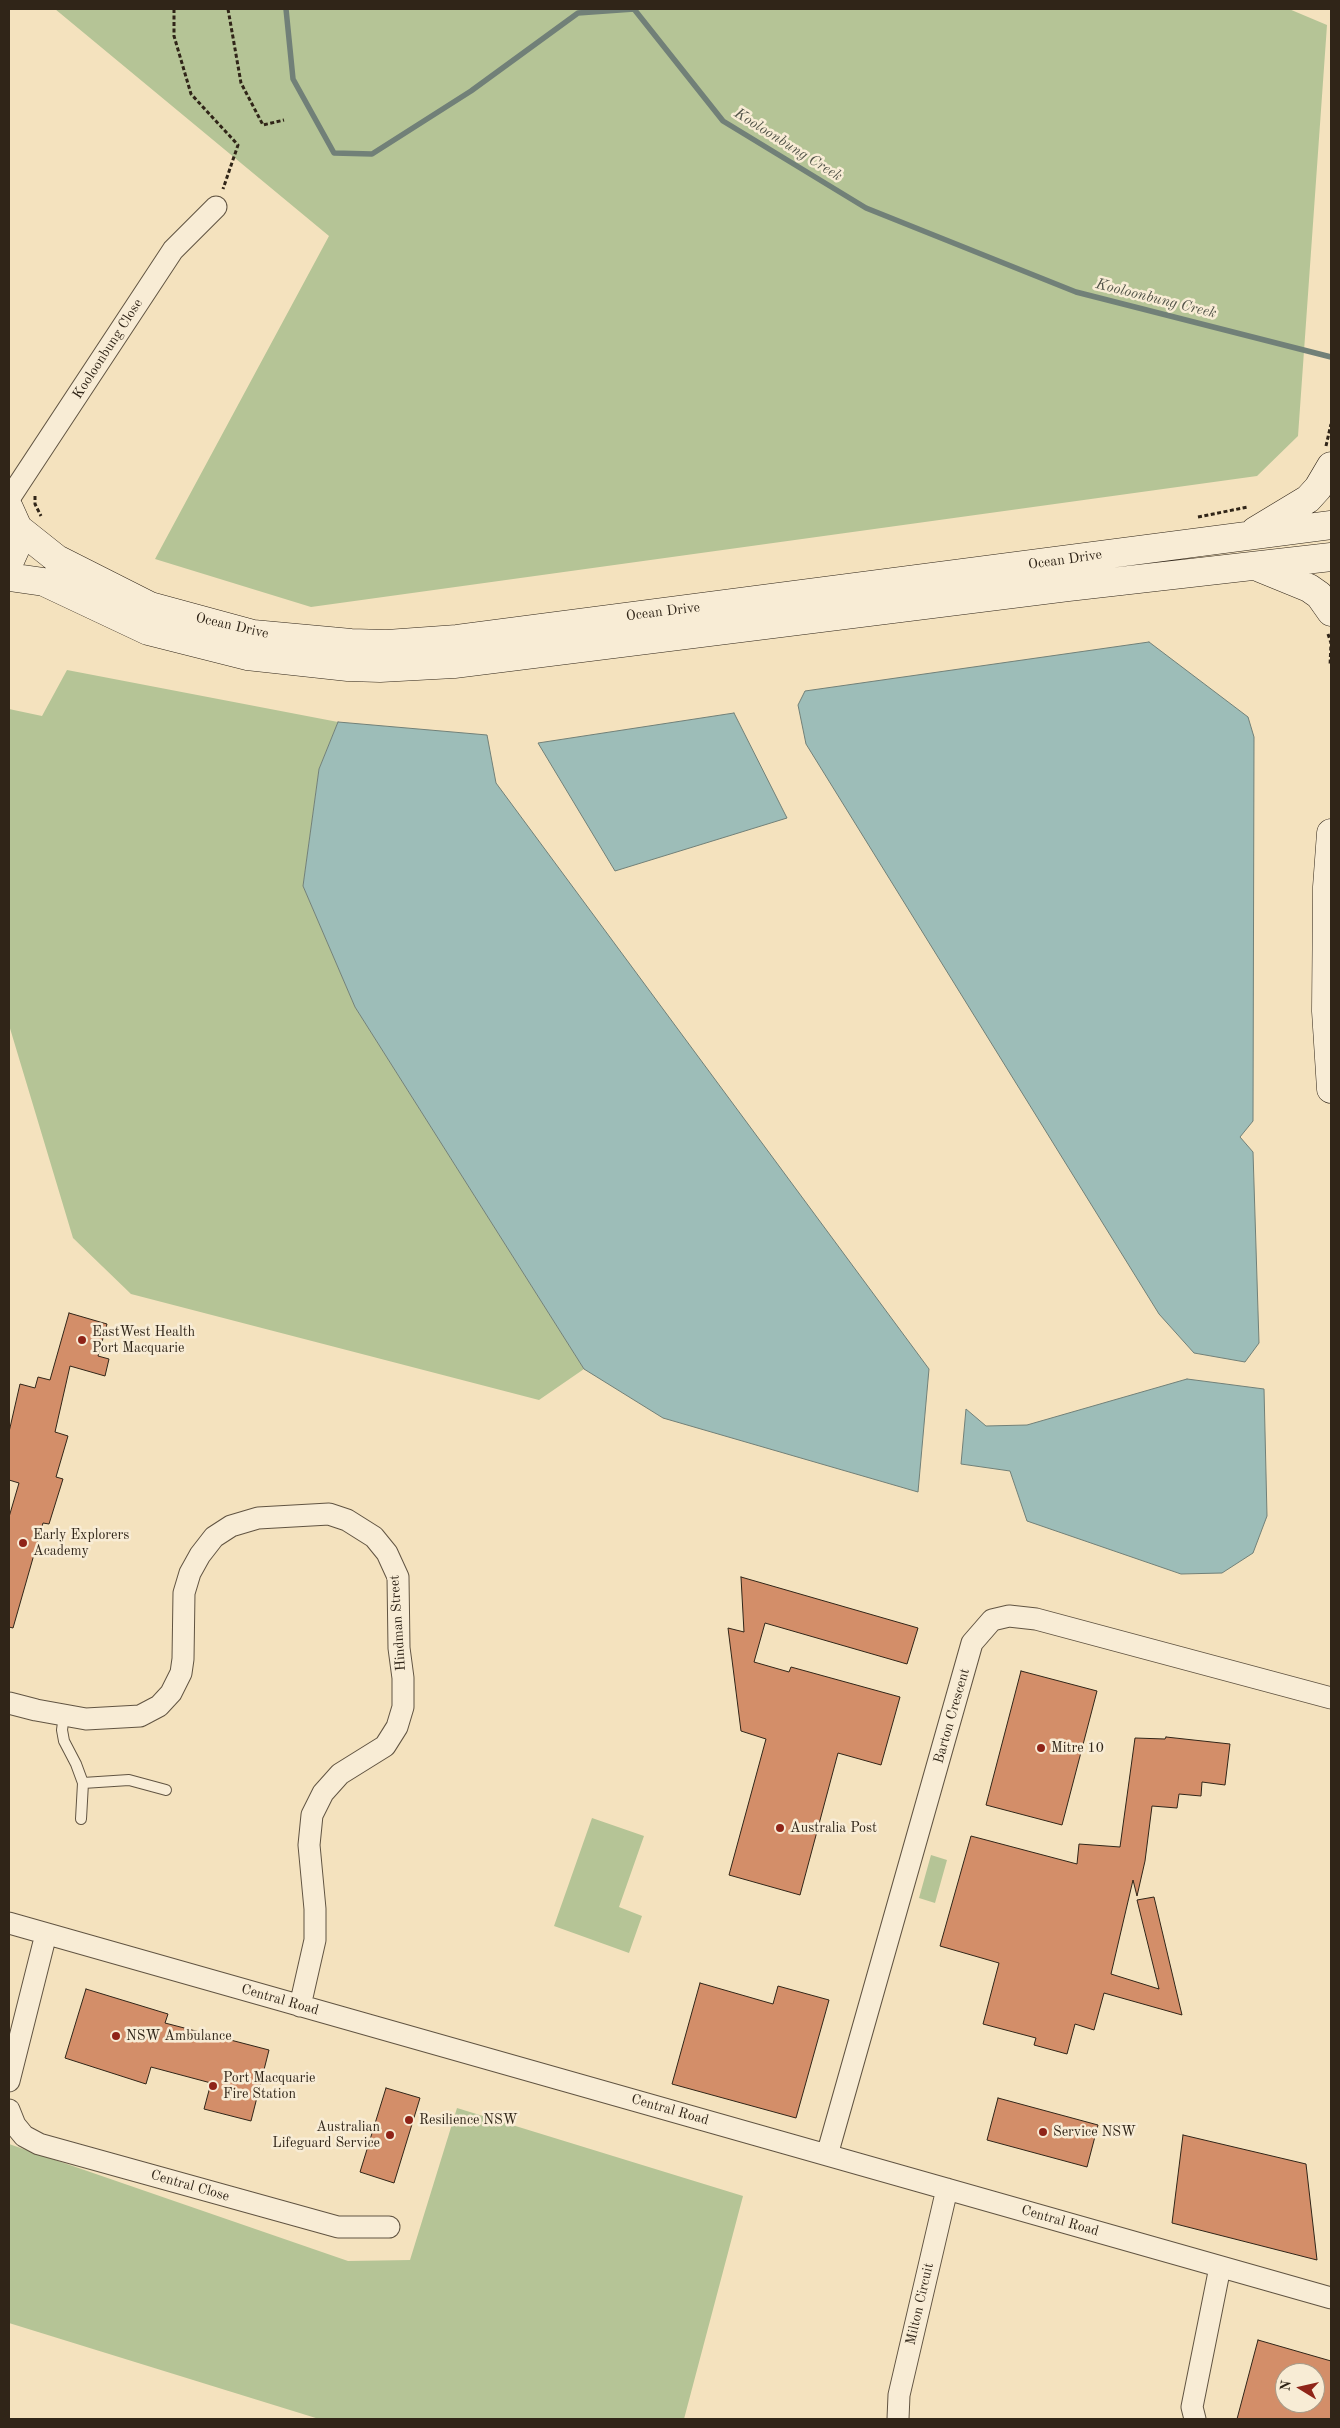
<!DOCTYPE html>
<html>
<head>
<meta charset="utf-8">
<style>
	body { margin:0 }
	#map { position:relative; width:1340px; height:2428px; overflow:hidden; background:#f4e2be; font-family:"Old Standard TT",serif }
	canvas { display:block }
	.frame { position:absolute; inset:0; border:10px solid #302518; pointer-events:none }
	.north { position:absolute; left:1275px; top:2363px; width:50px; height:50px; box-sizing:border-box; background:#f8ecd5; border:1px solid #a89c89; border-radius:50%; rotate:279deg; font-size:14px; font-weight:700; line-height:20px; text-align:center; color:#302518 }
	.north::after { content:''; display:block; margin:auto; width:18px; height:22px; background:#8f2418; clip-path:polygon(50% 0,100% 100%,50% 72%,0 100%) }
</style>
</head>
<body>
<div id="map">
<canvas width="1340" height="2428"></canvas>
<div class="frame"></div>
<div class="north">N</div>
</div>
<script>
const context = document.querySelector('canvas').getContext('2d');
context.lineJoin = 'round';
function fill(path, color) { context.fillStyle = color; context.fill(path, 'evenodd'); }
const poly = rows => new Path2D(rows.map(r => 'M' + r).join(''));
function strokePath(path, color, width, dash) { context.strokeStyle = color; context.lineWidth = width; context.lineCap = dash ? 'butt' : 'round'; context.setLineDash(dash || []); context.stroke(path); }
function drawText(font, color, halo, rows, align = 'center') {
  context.font = font + ' "Old Standard TT",serif'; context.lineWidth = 5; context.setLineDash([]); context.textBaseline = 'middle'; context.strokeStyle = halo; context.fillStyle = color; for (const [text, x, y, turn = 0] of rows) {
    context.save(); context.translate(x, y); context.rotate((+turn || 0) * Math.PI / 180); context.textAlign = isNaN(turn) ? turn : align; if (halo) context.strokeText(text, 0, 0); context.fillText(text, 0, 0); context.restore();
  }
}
const green = poly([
	[55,9,1289,9,1327,25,1298,436,1257,476,311,607,155,559,329,236],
	[67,670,338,722,319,769,303,886,355,1007,584,1369,539,1400,131,1294,73,1238,9,1025,9,709,42,716],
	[592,1818,644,1836,619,1907,642,1916,629,1953,554,1926],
	[931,1855,947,1860,935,1903,919,1898],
	[457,2108,743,2196,684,2419,319,2419,9,2323,9,2144,348,2261,410,2260]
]);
const water = poly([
	[1149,642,1248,717,1254,737,1253,1121,1240,1137,1253,1152,1259,1343,1245,1362,1194,1353,1159,1314,806,744,798,705,805,691,1149,642],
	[734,713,787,818,615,871,538,743,734,713],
	[338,722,487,735,496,783,929,1369,918,1492,663,1418,584,1369,355,1007,303,886,319,769,338,722],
	[1187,1379,1264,1389,1267,1516,1253,1553,1222,1573,1181,1574,1027,1521,1010,1471,961,1464,966,1409,986,1426,1027,1425,1187,1379]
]);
const stream = poly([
	[286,9,293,79,334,153,372,154,471,91,578,13,634,9,723,121,866,208,1076,292,1331,357]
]);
const building = poly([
	[69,1313,107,1324,98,1356,109,1359,105,1376,70,1366,55,1432,68,1436,56,1477,63,1479,49,1524,43,1523,13,1628,9,1627,9,1517,19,1483,9,1480,9,1432,20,1384,35,1388,38,1377,50,1380,69,1313],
	[741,1577,918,1628,907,1664,765,1623,754,1662,789,1672,791,1667,900,1697,881,1765,838,1753,800,1895,729,1875,766,1739,741,1731,728,1628,744,1632,741,1577],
	[1021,1671,1097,1691,1062,1825,986,1805,1021,1671],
	[1166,1737,1230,1744,1225,1785,1202,1782,1201,1796,1179,1794,1177,1808,1152,1806,1145,1861,1137,1896,1133,1880,1111,1974,1159,1989,1137,1900,1154,1897,1182,2015,1104,1993,1094,2030,1075,2024,1067,2054,1034,2045,1036,2038,983,2024,999,1963,940,1946,971,1836,1077,1864,1079,1844,1120,1847,1135,1738,1165,1739,1166,1737],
	[700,1983,773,2004,778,1986,829,2000,796,2118,672,2084,700,1983],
	[86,1989,168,2014,165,2023,269,2050,251,2121,204,2109,211,2083,151,2067,146,2084,65,2058,86,1989],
	[386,2088,420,2098,394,2183,360,2172,386,2088],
	[998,2098,1098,2125,1087,2167,987,2140,998,2098],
	[1183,2135,1306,2164,1317,2260,1172,2223,1183,2135],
	[1258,2340,1331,2361,1331,2419,1237,2419,1258,2340],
	[1285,2373,1315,2373,1315,2403,1285,2403,1285,2373]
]);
const path = poly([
	[174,9,174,36,191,94,238,145,223,189],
	[228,9,241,83,263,125,284,120],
	[1326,446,1331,424],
	[35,496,35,504,41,516],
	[1198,517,1248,507],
	[1328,634,1331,643,1330,666]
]);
const lane = poly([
	[64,1715,62,1730,64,1741,76,1764,83,1783,81,1819],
	[83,1783,129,1780,166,1790]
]);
const street = poly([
	[9,499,173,250,216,207],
	[9,1703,36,1710,86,1719,140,1716,159,1706,171,1693,181,1673,183,1659,184,1593,190,1573,200,1555,214,1537,231,1526,258,1518,329,1514,347,1520,374,1537,387,1553,398,1577,399,1648,403,1678,403,1707,397,1727,385,1746,340,1774,323,1793,312,1815,309,1845,315,1909,315,1940,300,2006],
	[9,1923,1331,2298],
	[9,2081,46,1934],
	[9,2110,15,2125,24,2136,39,2144,338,2227,389,2227],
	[827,2155,972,1643,992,1620,1009,1616,1036,1619,1331,1698],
	[898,2419,899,2395,947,2189],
	[1195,2419,1192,2407,1220,2267]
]);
const secondary = poly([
	[9,508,18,528,18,543,9,563],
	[18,528,57,559,150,606,253,634,351,643,387,644,457,639,1331,525],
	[1255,531,1308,499,1318,488,1331,466],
	[1260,568,1309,588,1319,595,1331,612],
	[9,577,44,582,148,631,247,656,348,667,380,668,454,664,1068,587,1331,557],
	[1331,833,1327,887,1326,1011,1331,1089]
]);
const markers = [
	[82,1340,5,"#8f2418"],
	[23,1543,5,"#8f2418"],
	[1041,1748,5,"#8f2418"],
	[780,1828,5,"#8f2418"],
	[116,2036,5,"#8f2418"],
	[213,2086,5,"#8f2418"],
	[409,2120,5,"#8f2418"],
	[1043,2132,5,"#8f2418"],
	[390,2135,5,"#8f2418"]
];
const streetNames = [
	["Kooloonbung Close",108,349,-57],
	["Ocean Drive",1065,560,-8],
	["Ocean Drive",663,612,-7],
	["Ocean Drive",232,626,13],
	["Hindman Street",398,1623,-94],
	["Barton Crescent",952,1716,-74],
	["Central Road",280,2000,16],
	["Central Road",670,2110,16],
	["Central Close",190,2186,16],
	["Central Road",1060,2221,16],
	["Milton Circuit",920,2304,-77]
];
const poiNames = [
	["EastWest Health",92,1332],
	["Port Macquarie",92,1348],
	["Early Explorers",33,1535],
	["Academy",33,1551],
	["Mitre 10",1051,1748],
	["Australia Post",790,1828],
	["NSW Ambulance",126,2036],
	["Port Macquarie",223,2078],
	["Fire Station",223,2094],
	["Resilience NSW",419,2120],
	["Australian",380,2127,"right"],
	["Lifeguard Service",380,2143,"right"],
	["Service NSW",1053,2132]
];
const waterNames = [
	["Kooloonbung Creek",788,145,32],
	["Kooloonbung Creek",1156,299,14]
];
fill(green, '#b5c496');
fill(water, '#9dbdb8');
strokePath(water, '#718078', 1);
strokePath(stream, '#718078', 5.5);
fill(building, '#d38e69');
strokePath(building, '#302518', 1);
strokePath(lane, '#615442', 12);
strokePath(street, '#615442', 23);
strokePath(secondary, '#302518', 29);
strokePath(path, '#302518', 3, [4, 2.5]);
strokePath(lane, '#f8ecd5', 10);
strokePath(street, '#f8ecd5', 21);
strokePath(secondary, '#f8ecd5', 28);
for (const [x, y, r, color] of markers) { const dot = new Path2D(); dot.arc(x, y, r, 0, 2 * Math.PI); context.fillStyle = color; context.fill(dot); strokePath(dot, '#f8ecd5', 2); }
drawText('14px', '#302518', '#f8ecd5', streetNames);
drawText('14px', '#302518', '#f8ecd5', poiNames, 'left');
drawText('italic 15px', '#515348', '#f8ecd5', waterNames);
</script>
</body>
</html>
